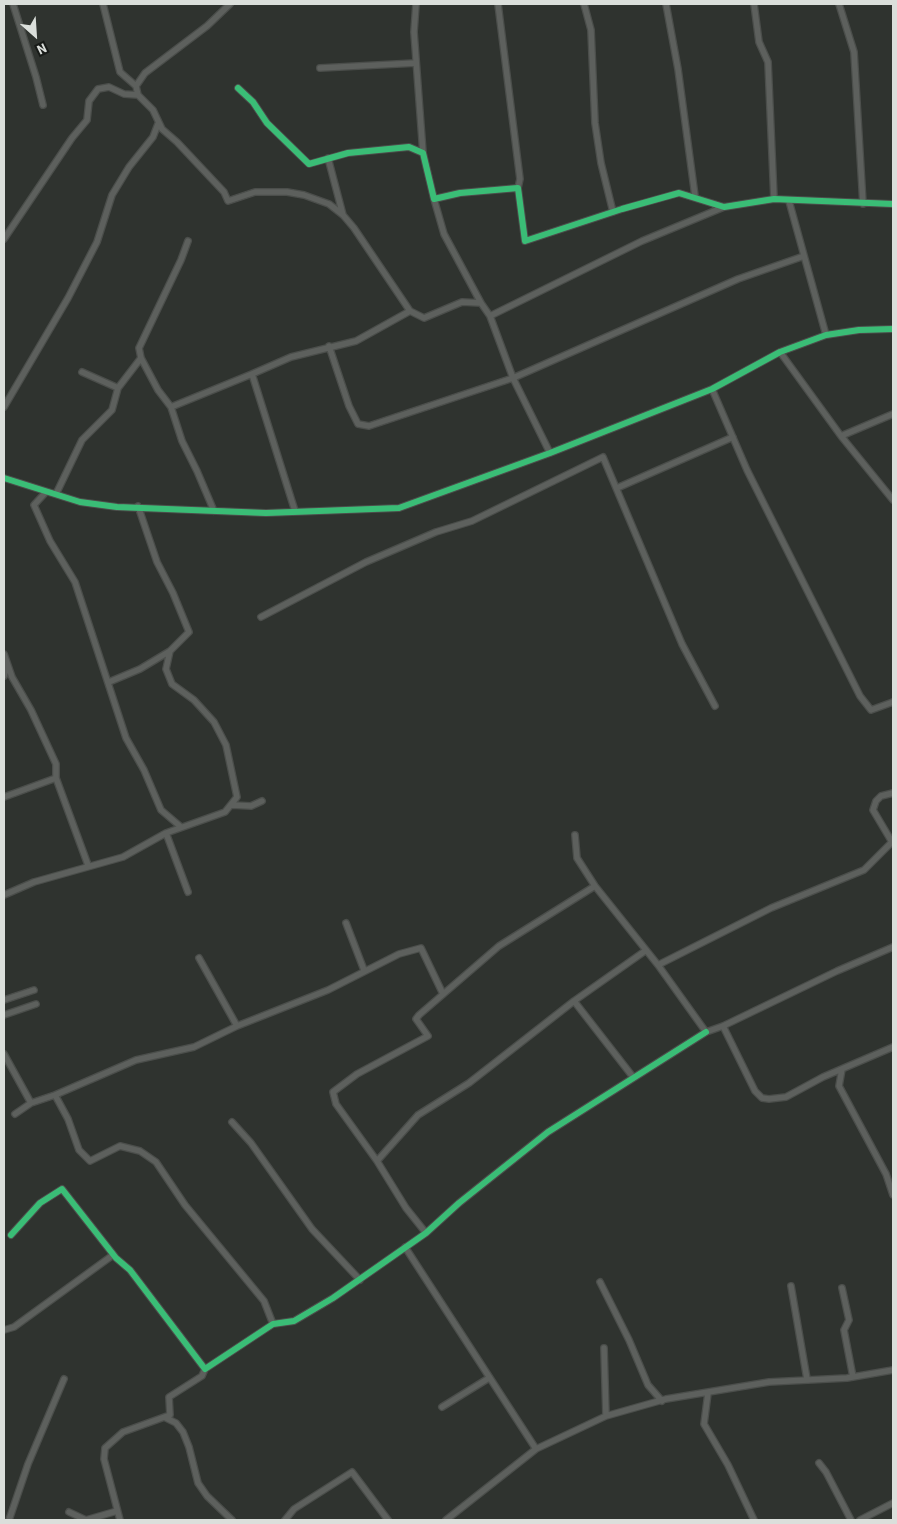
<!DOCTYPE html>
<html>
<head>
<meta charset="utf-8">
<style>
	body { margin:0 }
	#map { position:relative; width:897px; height:1524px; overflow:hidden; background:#2f332f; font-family:"Source Sans 3",sans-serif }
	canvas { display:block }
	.frame { position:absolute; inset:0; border:5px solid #dbdfdb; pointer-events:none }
	.north { position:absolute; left:10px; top:10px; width:50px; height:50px; -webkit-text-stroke:4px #181b18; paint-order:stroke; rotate:154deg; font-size:14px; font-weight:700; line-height:20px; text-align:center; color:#dbdfdb }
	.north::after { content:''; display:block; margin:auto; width:18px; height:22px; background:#dbdfdb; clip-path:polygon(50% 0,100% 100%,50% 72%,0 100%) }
</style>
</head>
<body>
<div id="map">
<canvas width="897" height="1524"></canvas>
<div class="frame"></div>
<div class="north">N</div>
</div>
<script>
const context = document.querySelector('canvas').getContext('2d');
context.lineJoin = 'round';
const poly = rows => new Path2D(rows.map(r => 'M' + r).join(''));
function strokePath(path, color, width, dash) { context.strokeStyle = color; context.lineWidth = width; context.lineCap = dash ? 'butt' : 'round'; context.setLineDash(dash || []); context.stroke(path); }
const street = poly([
	[13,4,36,77,43,105],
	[103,4,120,72,136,86,138,95,153,110,162,129,177,142,224,192,228,201,255,192,287,192,304,195,329,204,343,215,354,228,410,311,356,341,291,357,252,374],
	[416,4,414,32,423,153],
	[498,4,520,179,518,188],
	[584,4,591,30,595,123,601,163,613,212],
	[666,4,678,69,695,196],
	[754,4,759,42,768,62,774,199],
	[839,4,854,52,863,204],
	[320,68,416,63],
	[136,86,145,73,207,26,230,4],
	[238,88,253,102,267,123,309,164,348,153,409,147,423,153,434,199,460,193,518,188,525,241,622,209,679,193,724,207,774,199,893,204],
	[328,158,343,215],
	[434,199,444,234,481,303],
	[789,201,826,335],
	[4,239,72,138,87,120,89,101,98,89,109,87,124,94,138,95],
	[188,241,181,260,139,348,141,358,158,390,171,407,182,441,197,471,214,511],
	[410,311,424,318,462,302,481,303,490,316,513,378,550,453],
	[490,316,642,241,724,207],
	[329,346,349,406,358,424,369,426,513,378,738,279,804,256],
	[780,352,841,436,893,500],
	[82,372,118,388],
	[712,389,747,470,860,696,871,710,893,702],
	[4,407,68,298,97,242,112,195,129,167,153,137,158,124],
	[171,407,252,374,295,511],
	[841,436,893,414],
	[4,478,80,502,117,507,266,513,399,508,550,453,712,389,780,352,826,335,859,330,893,329],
	[617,488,733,437],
	[45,493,34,505,50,541,75,582,126,738,144,770,161,810,181,827],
	[56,494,82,440,112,410,118,388,141,358],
	[261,617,366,562,436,532,472,521,603,457,682,644,715,706],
	[4,654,12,677,31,710,56,764,56,778,88,865],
	[4,676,7,664],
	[109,682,140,669,170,651],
	[4,797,56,778],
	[232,805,251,806,262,801],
	[166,833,188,892],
	[575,835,577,858,595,886,658,965,706,1032,723,1026,837,971,893,947],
	[4,895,34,882,123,857,166,833,225,812,237,797,226,745,214,722,194,700,172,684,166,669,170,651,189,632,173,593,157,562,138,506],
	[346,923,364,970],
	[199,958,237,1026,328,990,399,954,421,948,443,994],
	[658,965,771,908,864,870,892,842,873,810,876,801,881,796,893,793],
	[4,1000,34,990],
	[574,1001,633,1077],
	[4,1015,36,1004],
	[723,1026,755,1091,762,1098,769,1099,786,1097,823,1077,893,1047],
	[4,1054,31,1103,55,1095,68,1119,79,1150,90,1161,120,1146,140,1151,156,1162,185,1205,264,1301,273,1324],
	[842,1069,839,1086,886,1174,893,1195],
	[55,1095,136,1060,194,1047,237,1026],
	[15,1114,31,1103],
	[232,1122,251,1143,312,1229,360,1280],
	[377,1161,336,1104,333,1092,357,1074,428,1036,416,1019,419,1015,499,946,595,886],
	[426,1233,406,1208,377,1161,418,1115,469,1083,574,1001,645,951],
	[11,1235,40,1203,62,1189,116,1258,130,1270,205,1369,273,1324,294,1321,333,1298,426,1233,459,1203,548,1132,706,1032],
	[405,1247,536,1449],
	[600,1282,629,1340,648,1385,662,1401],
	[791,1286,807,1379],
	[842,1288,849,1320,844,1330,853,1377],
	[4,1330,14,1327,113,1255],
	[604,1348,606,1416],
	[708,1393,704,1424,728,1465,754,1520],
	[442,1407,489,1378],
	[166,1418,176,1423,183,1432,189,1447,198,1483,207,1496,232,1520],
	[819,1463,826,1472,851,1520],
	[69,1512,86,1520,117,1511],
	[9,1520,28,1464,64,1379],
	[120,1520,104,1459,105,1448,123,1432,170,1415,169,1397,202,1376,205,1369],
	[285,1520,294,1509,352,1472,388,1520],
	[446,1520,536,1449,606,1416,666,1399,769,1382,847,1378,893,1370],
	[860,1520,893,1503]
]);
const cycleway = poly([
	[238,88,253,102,267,123,309,164,348,153,409,147,423,153,434,199,460,193,518,188,525,241,622,209,679,193,724,207,774,199,893,204],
	[4,478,80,502,117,507,266,513,399,508,550,453,712,389,780,352,826,335,859,330,893,329],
	[11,1235,40,1203,62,1189,116,1258,130,1270,205,1369,273,1324,294,1321,333,1298,426,1233,459,1203,548,1132,706,1032]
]);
strokePath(street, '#4b4e4b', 8);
strokePath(street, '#5d605d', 5.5);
strokePath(cycleway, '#3abd76', 6);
</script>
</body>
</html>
